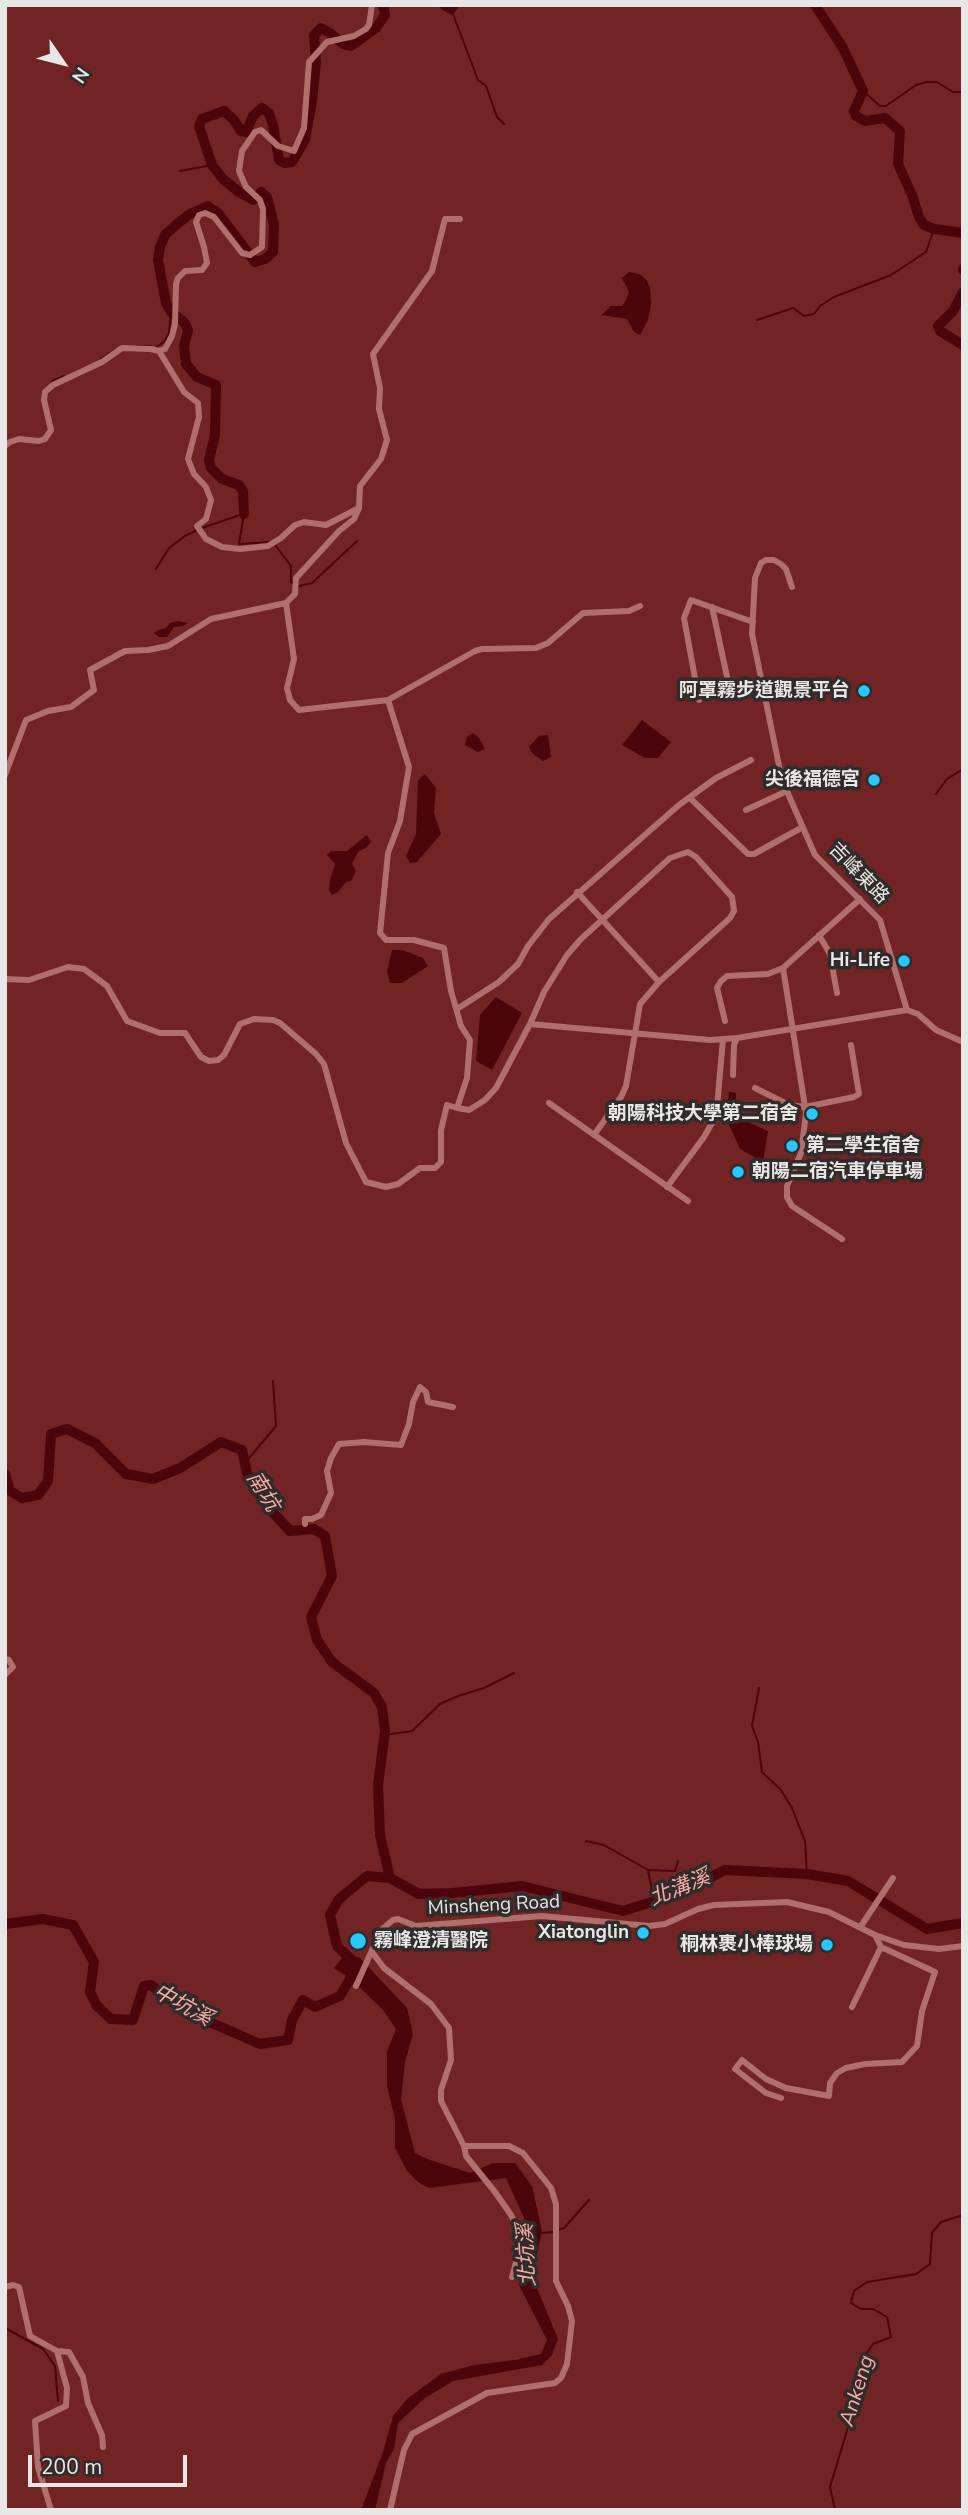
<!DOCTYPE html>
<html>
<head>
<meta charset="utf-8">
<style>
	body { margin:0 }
	#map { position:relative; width:968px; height:2515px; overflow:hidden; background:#3a3635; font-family:"Nunito Sans",sans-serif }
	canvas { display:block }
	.frame { position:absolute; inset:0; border:7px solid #e9e6e6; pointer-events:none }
	.north { position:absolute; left:28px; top:28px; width:70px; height:70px; -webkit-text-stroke:5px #302c2b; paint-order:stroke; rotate:125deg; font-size:19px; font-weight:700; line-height:28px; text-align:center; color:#e9e6e6 }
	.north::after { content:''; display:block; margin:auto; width:24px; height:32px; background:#e9e6e6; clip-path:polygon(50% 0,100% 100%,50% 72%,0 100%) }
	.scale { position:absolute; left:28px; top:2455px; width:159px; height:32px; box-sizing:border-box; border:4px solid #e9e6e6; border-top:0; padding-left:9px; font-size:21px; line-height:24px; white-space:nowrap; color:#e9e6e6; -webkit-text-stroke:5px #302c2b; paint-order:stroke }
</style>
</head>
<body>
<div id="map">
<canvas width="968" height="2515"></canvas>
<div class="frame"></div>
<div class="north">N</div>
<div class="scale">200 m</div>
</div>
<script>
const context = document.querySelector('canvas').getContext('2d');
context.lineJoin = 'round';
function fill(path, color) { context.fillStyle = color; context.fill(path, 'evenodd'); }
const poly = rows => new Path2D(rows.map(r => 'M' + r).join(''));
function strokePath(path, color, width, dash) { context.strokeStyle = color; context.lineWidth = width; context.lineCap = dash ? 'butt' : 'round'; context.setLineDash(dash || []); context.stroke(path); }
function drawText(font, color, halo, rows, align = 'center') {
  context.font = font + ' "Nunito Sans","Noto Sans TC",sans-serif'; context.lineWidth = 7; context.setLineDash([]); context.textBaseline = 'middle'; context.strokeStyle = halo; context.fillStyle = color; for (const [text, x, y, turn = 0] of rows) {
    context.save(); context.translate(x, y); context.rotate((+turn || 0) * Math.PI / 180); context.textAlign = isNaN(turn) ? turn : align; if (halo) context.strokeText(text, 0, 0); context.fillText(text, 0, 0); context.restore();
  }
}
const green = poly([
	[5,5,963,5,963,2510,5,2510]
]);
const water = poly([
	[629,272,639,274,646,279,650,288,651,304,648,320,640,335,634,332,627,319,601,315,611,306,622,306,626,300,629,292,622,278],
	[178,621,188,623,183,626,174,627,167,637,159,637,154,633,158,630,166,628,170,623],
	[642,720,671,742,658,758,645,758,622,745],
	[473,733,479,738,485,749,478,752,465,745,467,737],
	[548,735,551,757,543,761,532,753,529,747,539,736],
	[425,774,436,788,434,813,441,834,417,862,410,863,406,856,416,834,418,780],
	[367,835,371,842,366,848,359,851,352,863,356,871,351,881,346,882,338,892,332,895,329,890,330,880,335,864,327,855,331,851,347,851],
	[392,950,402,950,423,958,428,966,402,983,390,983,387,971],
	[496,997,522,1013,492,1070,476,1061,480,1015],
	[729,1092,736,1093,735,1116,768,1131,763,1162,740,1149,726,1118],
	[345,1954,360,1958,407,2008,413,2034,405,2062,401,2099,415,2153,430,2160,470,2173,493,2163,515,2163,532,2186,542,2231,532,2276,558,2339,552,2355,542,2365,453,2381,425,2398,398,2423,394,2449,386,2463,375,2510,361,2510,383,2452,393,2416,407,2399,441,2374,474,2365,515,2360,541,2354,547,2340,519,2285,528,2227,506,2178,429,2188,418,2182,407,2171,395,2148,395,2119,387,2086,387,2051,396,2029,383,2010,351,1979,334,1968]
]);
const stream = poly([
	[451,9,478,80,486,86,497,117,504,124],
	[863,91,880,106,886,106,916,85,927,82,937,82,953,92,963,92],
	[180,171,212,165],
	[757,320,793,308,804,316,814,314,820,306,834,297,891,275,926,252,934,229],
	[136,346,151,346],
	[156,347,164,342,169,333,171,312],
	[101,359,116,349],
	[52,381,64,376],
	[244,514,239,544,270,542],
	[202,528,243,514],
	[275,545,291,566,291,582,294,584],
	[156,569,169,548,185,536,197,530],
	[299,586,312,583,357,541],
	[936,794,947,779,963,769],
	[245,1463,276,1426,273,1381],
	[759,1688,752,1726,758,1742,762,1772,781,1790,792,1808,805,1841,807,1874],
	[385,1735,412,1731,440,1704,458,1696,484,1688,514,1673],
	[586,1841,604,1845,648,1870,654,1901],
	[648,1870,675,1871,678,1861],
	[558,2230,564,2228,589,2200],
	[541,2233,553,2232],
	[5,2328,43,2349,55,2366,58,2401],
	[835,2510,830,2487,858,2394,865,2356,873,2344,891,2337,887,2317,873,2309,861,2309,851,2303,854,2291,867,2282,916,2274,930,2264,932,2233,941,2222,963,2215]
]);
const river = poly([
	[444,5,451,9,454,5],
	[815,5,843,48,863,91,854,111,856,116,865,121,885,118,900,131,898,164,912,195,919,217,924,225,934,229,963,233],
	[963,269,963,270],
	[963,292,953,311,938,326,940,331,963,345],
	[244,514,243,491,239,485,222,479,211,468,209,460,215,435,216,385,197,377,186,364,184,346,188,330,185,323,171,312,166,303,158,260,160,247,165,235,177,224,190,214,208,206,218,213,255,262,265,259,273,252,274,225,267,197,261,192,253,200,239,192,223,179,212,165,199,126,202,119,224,111,234,120,241,131,246,132,253,116,262,108,269,113,273,125,279,160,285,163,292,162,305,140,312,101,316,62,314,35,321,28,330,33,343,44,351,46,376,28,385,15,383,5],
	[5,1474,10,1491,22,1498,38,1495,48,1481,51,1434,67,1429,95,1443,126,1474,153,1479,180,1468,221,1442,242,1450,247,1473,267,1506,290,1531,314,1529,325,1536,332,1576,311,1617,317,1640,332,1662,374,1693,382,1707,385,1731,378,1785,380,1835,390,1878],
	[5,1924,43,1919,73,1925,94,1962,90,1992,97,2006,111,2019,133,2020,144,1986,151,1985,169,1999,205,2020,260,2044,288,2040,292,2020,303,2000,315,2007,340,1996,350,1979,353,1967],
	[353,1961,337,1946,330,1915,339,1899,367,1876,390,1878,419,1894,452,1893,522,1886,623,1911,680,1893,725,1870,807,1874,848,1881,927,1929,963,1923]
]);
const minor = poly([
	[159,351,184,392,198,403,199,417,188,459,194,474,206,487,211,500,206,519,197,526,206,539,222,547,240,549,268,546,281,538,295,525,304,522,326,525,359,508],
	[5,446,10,442,19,439,39,441,45,439,51,430,44,400,45,392,53,385,102,362,122,348,151,349,159,351,165,349,172,336,175,324,176,284,178,278,185,271,202,270,207,263,204,247,196,222,199,215,205,213,214,217,242,253,250,255,262,247,263,209,260,200,246,187,239,171,242,151,255,132,261,130,278,146,294,151,304,128,309,62,327,42,354,36,366,29,369,25,372,5],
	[792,587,786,569,781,564,774,560,766,560,761,563,755,578,752,634,782,780,815,855,880,920,907,1010],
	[286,603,294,659,287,688,290,700,299,710,388,700,475,651,482,649,536,648,548,643,583,613,629,611,640,606],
	[712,607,729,686],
	[388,700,409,767,400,821,388,853,380,933,386,940,414,940,444,948,451,991,461,1026,470,1040,467,1078,457,1108,469,1110,485,1100,496,1088,530,1024,544,992,567,955,581,939,670,858,688,852,696,857,732,897,734,911,730,918,659,982,640,1004,626,1086,621,1097,594,1135],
	[699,700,684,618,691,600,753,622],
	[5,775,26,720,48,711,71,707,94,690,90,670,125,651,148,650,168,646,211,619,286,603,295,594,296,578,339,531,354,519,359,508,360,486,381,459,387,440,379,409,380,388,373,354,432,271,445,219,460,219],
	[690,798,748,854,754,854,801,828],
	[746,810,787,791],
	[577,892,659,982],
	[819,935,830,954,837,993],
	[783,968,806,1113,801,1153,787,1186,787,1197,792,1206,842,1239],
	[5,979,29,980,68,967,84,969,107,986,127,1021,160,1033,185,1033,201,1057,209,1061,218,1060,224,1055,240,1024,254,1019,273,1020,280,1023,316,1054,324,1064,346,1143,366,1182,386,1187,398,1184,420,1168,435,1168,441,1162,441,1130,447,1105,457,1108],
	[457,1009,499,982,518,964,528,946,549,919,679,805,716,778,751,760],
	[725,1021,717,988,721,981,727,976,768,974,783,968,860,899],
	[530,1024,710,1040,737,1038,907,1010,918,1014,936,1030,963,1042],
	[733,1075,734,1045,737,1038],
	[755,1088,789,1105,805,1107,854,1097,859,1094,851,1045],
	[549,1103,688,1201],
	[667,1187,704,1137,712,1123,717,1107,723,1039],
	[305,1524,305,1519,312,1519,321,1515,331,1493,327,1471,331,1458,339,1444,364,1442,401,1445,409,1424,413,1402,420,1387,426,1392,428,1402,453,1407],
	[5,1659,9,1660,13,1667,5,1675],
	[861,1926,893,1878],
	[372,1952,384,1968,431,2004,449,2028,451,2060,441,2090,441,2101,464,2146,509,2146,523,2153,551,2188,556,2204,556,2281,568,2306,572,2321,567,2364,561,2378,555,2383,487,2393,412,2434,404,2450,390,2510],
	[356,1986,381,1930,393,1920,398,1919,416,1926,542,1916,649,1926,665,1924,698,1909,714,1905,787,1902,829,1912,875,1935,904,1945,939,1949,963,1946],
	[852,2007,881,1947],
	[781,2098,766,2093,735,2069,742,2060,766,2079,786,2088,829,2096,830,2083,837,2073,846,2068,865,2064,902,2062,917,2046,922,2011,935,1972,881,1947,875,1935],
	[464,2146,466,2156,495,2192,511,2215,520,2234,520,2248,512,2277],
	[5,2287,13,2285,19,2287,30,2336,57,2351,69,2352,83,2377,88,2403,102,2435,103,2447],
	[51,2510,38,2467,35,2421,66,2406,67,2388,57,2351]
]);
const markers = [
	[864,691,7,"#28c8ff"],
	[874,780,7,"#28c8ff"],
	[904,961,7,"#28c8ff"],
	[812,1114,7,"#28c8ff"],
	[792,1146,7,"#28c8ff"],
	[738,1172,7,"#28c8ff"],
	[643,1933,7,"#28c8ff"],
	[358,1941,9,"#28c8ff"],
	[827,1945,7,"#28c8ff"]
];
const poiNames = [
	["阿罩霧步道觀景平台",850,691],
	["尖後福德宮",860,780],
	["Hi-Life",890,961],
	["朝陽科技大學第二宿舍",798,1114],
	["第二學生宿舍",806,1146,"left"],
	["朝陽二宿汽車停車場",752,1172,"left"],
	["Xiatonglin",629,1933],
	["霧峰澄清醫院",374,1941,"left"],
	["桐林裹小棒球場",813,1945]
];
const streetNames = [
	["吉峰東路",858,874,46],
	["Minsheng Road",494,1906,-3]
];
const waterNames = [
	["南坑",262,1492,58],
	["北溝溪",680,1889,-22],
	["中坑溪",182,2006,29],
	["北坑溪",528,2255,-93],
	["Ankeng",858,2391,-73]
];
fill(green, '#722425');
fill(water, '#4c050b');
strokePath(stream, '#4c050b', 2);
strokePath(river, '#4c050b', 10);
strokePath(minor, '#b06f6c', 6);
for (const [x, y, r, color] of markers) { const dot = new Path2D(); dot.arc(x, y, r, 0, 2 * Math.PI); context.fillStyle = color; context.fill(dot); strokePath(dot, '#302c2b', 2.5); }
drawText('bold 19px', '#e9e6e6', '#302c2b', poiNames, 'right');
drawText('19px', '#e9e6e6', '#302c2b', streetNames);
drawText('italic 21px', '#f8aaa5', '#302c2b', waterNames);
</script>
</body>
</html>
